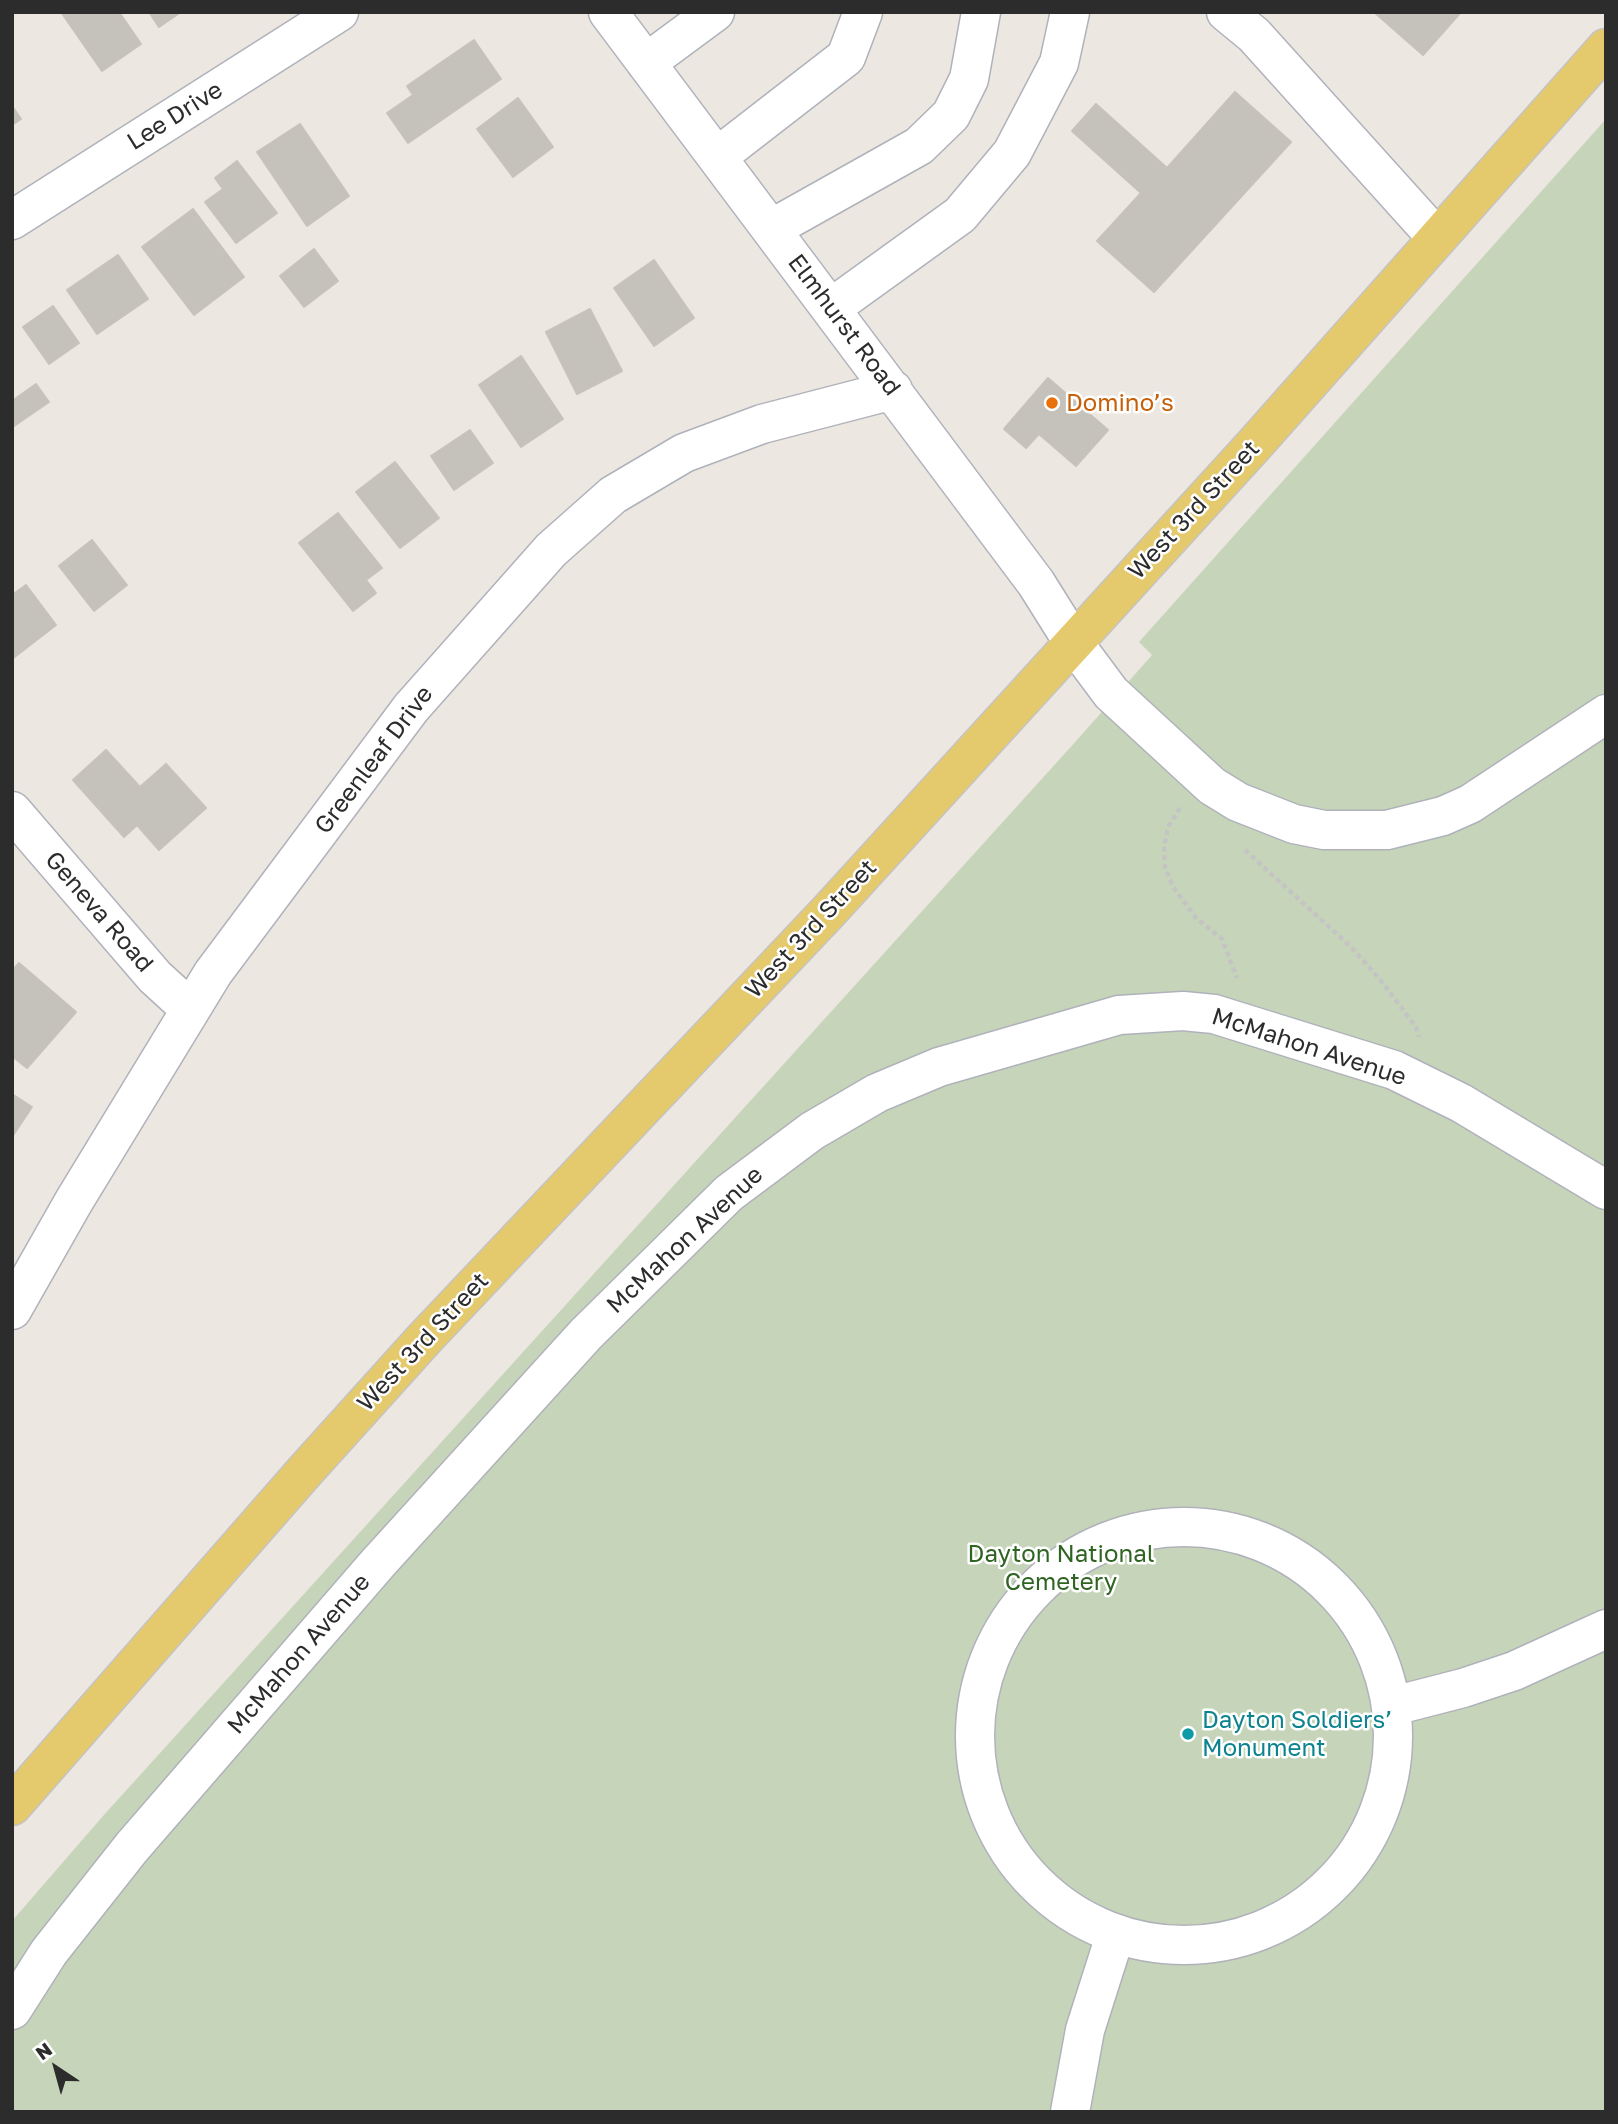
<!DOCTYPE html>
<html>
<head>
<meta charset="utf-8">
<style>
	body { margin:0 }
	#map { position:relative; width:1618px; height:2124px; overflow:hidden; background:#ece7e0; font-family:"Golos Text",sans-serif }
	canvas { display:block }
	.frame { position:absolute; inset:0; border:14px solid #2c2c2c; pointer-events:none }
	.north { position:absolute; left:21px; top:2033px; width:70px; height:70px; -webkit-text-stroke:5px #fff; paint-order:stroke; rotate:324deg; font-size:19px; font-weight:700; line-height:28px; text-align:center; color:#2c2c2c }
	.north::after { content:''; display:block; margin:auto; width:24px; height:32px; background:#2c2c2c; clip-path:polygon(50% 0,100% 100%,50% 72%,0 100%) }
</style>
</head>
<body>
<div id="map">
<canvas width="1618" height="2124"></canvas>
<div class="frame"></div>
<div class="north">N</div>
</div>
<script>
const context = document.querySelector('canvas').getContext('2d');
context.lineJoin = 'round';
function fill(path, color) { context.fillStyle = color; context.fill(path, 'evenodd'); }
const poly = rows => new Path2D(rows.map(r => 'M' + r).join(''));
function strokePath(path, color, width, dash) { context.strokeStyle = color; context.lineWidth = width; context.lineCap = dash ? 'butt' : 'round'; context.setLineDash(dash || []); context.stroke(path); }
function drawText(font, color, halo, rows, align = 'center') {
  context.font = font + ' "Golos Text",sans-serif'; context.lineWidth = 5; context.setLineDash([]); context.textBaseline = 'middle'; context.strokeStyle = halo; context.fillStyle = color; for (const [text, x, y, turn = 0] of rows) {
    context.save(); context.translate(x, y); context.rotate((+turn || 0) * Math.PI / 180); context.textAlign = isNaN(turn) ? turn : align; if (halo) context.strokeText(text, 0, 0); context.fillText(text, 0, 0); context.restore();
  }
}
const cemetery = poly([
	[1606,119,1606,2112,12,2112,12,1921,103,1816,1077,740,1152,655,1139,642]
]);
const building = poly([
	[61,12,119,12,141,44,102,71,61,12],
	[149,12,181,12,159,27,149,12],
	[1374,12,1461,12,1423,55,1374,12],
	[474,40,501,79,408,143,387,113,413,95,407,86,474,40],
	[1235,92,1291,142,1154,292,1097,241,1141,193,1072,131,1096,104,1167,168,1235,92],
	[518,98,553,147,513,177,477,129,518,98],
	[12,106,21,119,12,125,12,106],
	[300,124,349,196,307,226,257,152,300,124],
	[237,161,277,213,236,243,205,202,223,189,215,178,237,161],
	[193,209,244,277,194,315,142,247,193,209],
	[314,249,338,281,304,307,280,276,314,249],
	[118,255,148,299,97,334,67,290,118,255],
	[654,260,694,318,654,346,614,288,654,260],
	[53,306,79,343,49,364,23,327,53,306],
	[590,309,622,371,577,394,546,332,590,309],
	[521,356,563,419,521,447,479,385,521,356],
	[1048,378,1108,430,1076,466,1039,434,1026,448,1004,429,1048,378],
	[36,384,49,402,14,426,12,401,36,384],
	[470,430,493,463,454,490,431,456,470,430],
	[395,462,439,518,400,548,356,492,395,462],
	[338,513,382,568,366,580,376,593,353,611,299,543,338,513],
	[92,540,127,585,94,611,59,566,92,540],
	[26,585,56,625,12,659,12,595,26,585],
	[106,750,140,787,166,764,206,808,159,850,137,825,124,837,73,780,106,750],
	[19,963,76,1012,27,1068,12,1056,12,971,19,963],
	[12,1094,32,1107,12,1137,12,1094]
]);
const path = poly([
	[1180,808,1168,827,1164,846,1165,867,1173,887,1196,918,1222,939,1237,978],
	[1245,850,1350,946,1378,977,1416,1027,1419,1037]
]);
const minor = poly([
	[608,12,1036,583,1073,642,1111,693,1212,786,1238,802,1294,824,1324,830,1387,830,1443,816,1470,804,1606,714],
	[1226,12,1254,35,1437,238],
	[646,63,715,12],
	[717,157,846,57,863,12],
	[12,220,339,12],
	[771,229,919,146,951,115,969,79,981,12],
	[831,308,960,215,1012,153,1059,63,1070,12],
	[12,811,155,977,190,1009],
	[12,1310,74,1201,213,973,411,708,551,550,613,495,684,453,762,424,893,390],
	'975 1736a209 209 0 1 1 418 0a209 209 0 1 1-418 0Z',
	[1397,1705,1463,1688,1514,1671,1606,1629],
	[12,2010,49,1952,132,1847,378,1563,586,1334,729,1193,812,1131,877,1093,939,1067,1119,1015,1183,1011,1214,1014,1394,1070,1461,1103,1606,1190],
	[1070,2112,1085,2030,1114,1939]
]);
const major = poly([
	[12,1806,305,1471,425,1338,829,911,1255,444,1606,48]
]);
const markers = [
	[1052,403,7,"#e8710a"],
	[1188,1734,7,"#0f9aa8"]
];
const streetNames = [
	["Lee Drive",175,116,-32],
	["Elmhurst Road",844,325,53],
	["West 3rd Street",1194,510,-47],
	["Greenleaf Drive",374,760,-53],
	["Geneva Road",99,912,49],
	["West 3rd Street",811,929,-47],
	["McMahon Avenue",1309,1047,18],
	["McMahon Avenue",685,1240,-43],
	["West 3rd Street",423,1342,-47],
	["McMahon Avenue",299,1654,-49]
];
const foodNames = [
	["Domino’s",1066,403]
];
const parkNames = [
	["Dayton National",1061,1554],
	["Cemetery",1061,1582]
];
const cultureNames = [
	["Dayton Soldiers’",1202,1720],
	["Monument",1202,1748]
];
fill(cemetery, '#c6d5b9');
fill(building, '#c5c1bb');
strokePath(building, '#c8c3b9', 2);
strokePath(minor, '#b0b2bb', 41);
strokePath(major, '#c4c4c4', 41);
strokePath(path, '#c4c4c4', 4.5, [5, 3.5]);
strokePath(minor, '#fff', 38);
strokePath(major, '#e5c96d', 38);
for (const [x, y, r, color] of markers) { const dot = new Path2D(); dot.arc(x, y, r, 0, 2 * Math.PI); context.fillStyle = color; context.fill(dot); strokePath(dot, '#fff', 2.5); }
drawText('24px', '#2c2c2c', '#fff', streetNames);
drawText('24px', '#c56008', '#fff', foodNames, 'left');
drawText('24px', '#2f6422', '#fff', parkNames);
drawText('24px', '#0d838f', '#fff', cultureNames, 'left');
</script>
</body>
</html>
